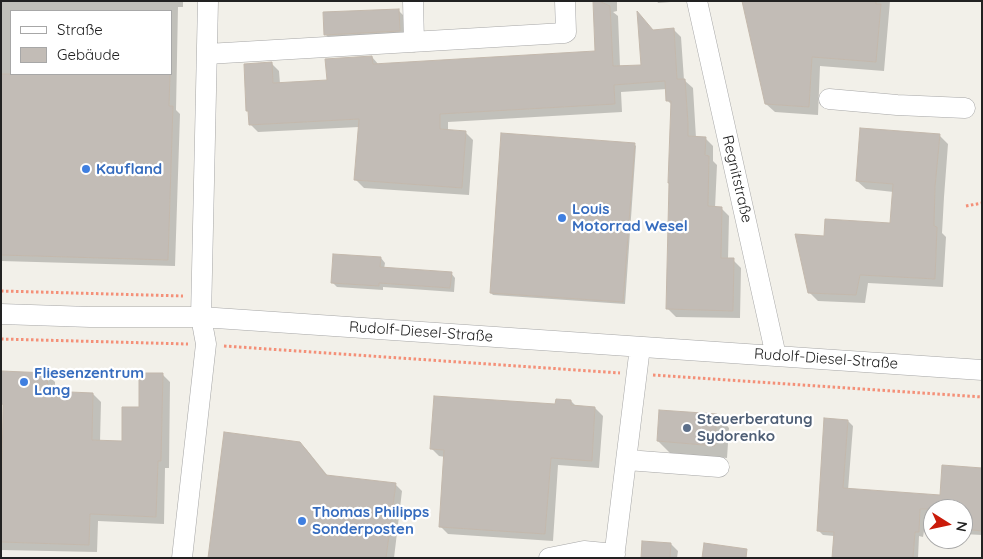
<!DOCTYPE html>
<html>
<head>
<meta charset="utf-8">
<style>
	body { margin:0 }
	#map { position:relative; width:983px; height:559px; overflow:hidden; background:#f2f0e9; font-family:Quicksand,sans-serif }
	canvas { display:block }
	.frame { position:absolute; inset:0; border:2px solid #222; pointer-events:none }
	.legend { position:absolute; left:10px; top:10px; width:162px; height:65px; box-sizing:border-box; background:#fff; border:1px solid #a7a7a7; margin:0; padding:6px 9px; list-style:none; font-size:15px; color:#222 }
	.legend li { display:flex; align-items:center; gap:10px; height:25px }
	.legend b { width:25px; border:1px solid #a7a7a7 }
	.north { position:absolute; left:923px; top:499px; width:50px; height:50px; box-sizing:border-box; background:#fff; border:1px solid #a7a7a7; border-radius:50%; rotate:100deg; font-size:14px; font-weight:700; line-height:20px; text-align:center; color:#222 }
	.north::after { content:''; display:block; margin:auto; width:18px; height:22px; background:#ca1b0a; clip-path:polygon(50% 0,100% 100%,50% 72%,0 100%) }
</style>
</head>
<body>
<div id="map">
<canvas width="983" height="559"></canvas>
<div class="frame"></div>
<ul class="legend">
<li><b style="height:6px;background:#fff"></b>Straße</li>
<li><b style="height:14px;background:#c2bcb6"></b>Gebäude</li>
</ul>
<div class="north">N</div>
</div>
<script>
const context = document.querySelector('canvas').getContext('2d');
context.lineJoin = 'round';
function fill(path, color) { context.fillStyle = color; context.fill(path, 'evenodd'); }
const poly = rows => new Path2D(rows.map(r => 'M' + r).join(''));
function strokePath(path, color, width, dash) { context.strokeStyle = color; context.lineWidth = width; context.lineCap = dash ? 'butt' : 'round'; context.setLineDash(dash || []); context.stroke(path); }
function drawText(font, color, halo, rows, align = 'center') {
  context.font = font + ' Quicksand,sans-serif'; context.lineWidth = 4.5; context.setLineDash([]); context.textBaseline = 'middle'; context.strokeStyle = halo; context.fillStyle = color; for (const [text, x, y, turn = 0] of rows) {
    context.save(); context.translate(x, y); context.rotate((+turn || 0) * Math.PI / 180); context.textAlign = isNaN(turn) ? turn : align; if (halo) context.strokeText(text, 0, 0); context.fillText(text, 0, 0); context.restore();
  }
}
const shadow = poly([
	[1,1,183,1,183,7,178,7,176,110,180,114,175,266,1,261],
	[11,11,171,11,171,74,11,74],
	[594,1,617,1,617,11,613,12,618,16,620,67,643,66,654,31,673,29,681,37,684,80,693,88,696,138,705,138,713,146,713,161,717,165,715,208,721,208,729,216,728,259,733,260,741,268,740,318,676,317,668,309,672,105,667,100,667,89,621,92,622,112,448,122,448,131,465,132,473,140,469,195,364,188,356,180,359,127,258,132,250,124,271,63,279,71,280,84,328,81,372,57,379,65,596,52],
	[657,1,671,1,671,2,658,3],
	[743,1,890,1,884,71,820,66,818,115,775,112,766,104],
	[398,10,405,17,406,37,333,42,326,35],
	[939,135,948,144,944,197,942,233,946,237,943,287,868,283,865,303,818,301,809,292,826,237,892,225,894,192,866,189,857,181],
	[634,144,636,146,625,304,493,295,491,293],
	[381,258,385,263,384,269,451,273,455,278,454,292,383,287,383,290,337,287,332,282],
	[47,374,55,382,55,393,93,394,101,402,100,442,123,442,140,409,163,375,170,382,169,468,165,468,164,524,98,521,97,552,1,550,1,438,3,438,4,406,1,403],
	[571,401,577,407,595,408,603,416,599,468,558,465,553,541,448,534,440,526,445,457,439,456,431,448],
	[717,415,729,428,727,458,670,453,658,441],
	[848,421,853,426,848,490,941,496,982,469,982,535,963,534,963,509,933,509,933,531,924,531,923,537,919,536,918,558,833,558,834,536,823,535,818,530],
	[300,443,307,450,328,476,395,484,402,491,394,558,210,558],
	[671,544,678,551,677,558,642,558]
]);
const building = poly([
	[593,1,599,1,610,6,613,66,641,65,637,11,653,30,674,28,677,79,685,79,688,123,688,136,706,137,705,155,709,156,708,206,722,207,721,258,734,258,733,311,666,309,669,183,668,183,671,101,666,101,665,81,614,85,615,104,440,114,440,129,466,131,462,188,354,180,359,119,249,125,248,111,246,111,244,64,272,62,273,83,327,80,325,59,372,56,373,64,595,51,593,1],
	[742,1,876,1,876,4,881,4,876,62,812,57,809,107,765,104,742,1],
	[399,9,400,31,324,35,323,12,399,9],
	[1,74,170,74,169,106,173,106,168,260,1,255,1,74],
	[860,128,940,134,935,187,934,226,937,227,935,279,860,275,856,295,808,293,795,234,824,236,825,219,890,223,893,184,856,181,860,128],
	[501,133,635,143,623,302,490,293,501,133],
	[333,254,381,257,380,267,452,272,450,288,379,283,379,286,331,283,333,254],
	[1,371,48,373,47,391,93,393,92,440,122,441,122,407,139,407,139,373,163,373,161,461,158,461,156,517,90,514,89,545,1,542,3,404,1,404,1,371],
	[434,396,555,404,556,399,571,400,571,405,595,407,592,461,551,458,545,534,439,527,444,450,430,449,434,396],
	[659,410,717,414,715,446,657,441,659,410],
	[824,418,848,420,843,488,940,495,942,465,982,468,982,531,963,529,963,509,920,509,919,532,915,532,913,558,832,558,834,532,817,531,824,418],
	[224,432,300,442,326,475,396,483,386,558,208,558,224,432],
	[642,541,671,543,670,558,641,558,642,541],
	[704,543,747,549,746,558,702,558,704,543]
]);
const path = poly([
	[966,206,982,203],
	[1,291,183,296],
	[1,339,188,344],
	[224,346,620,373],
	[653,375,982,397]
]);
const minor = poly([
	[413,1,414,42],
	[697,1,776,356],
	[207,54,564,33,566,32,565,1],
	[829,99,897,105,965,108],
	[1,314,90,317,201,317,982,370],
	[627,460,719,467],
	[182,558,206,344,201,317,208,1],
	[549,558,584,551,615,554],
	[614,558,640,347]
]);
const markers = [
	[86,169,5,"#3f7fe0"],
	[562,218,5,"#3f7fe0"],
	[24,382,5,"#3f7fe0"],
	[687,428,5,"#5c6f8a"],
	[302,521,5,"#3f7fe0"]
];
const shopNames = [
	["Kaufland",96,169],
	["Louis",572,209],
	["Motorrad Wesel",572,226],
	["Fliesenzentrum",34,373],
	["Lang",34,390],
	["Thomas Philipps",312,512],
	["Sonderposten",312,529]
];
const streetNames = [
	["Regnitstraße",737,179,77],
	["Rudolf-Diesel-Straße",421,332,4],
	["Rudolf-Diesel-Straße",826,359,4]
];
const serviceNames = [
	["Steuerberatung",697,419],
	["Sydorenko",697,436]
];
fill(shadow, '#0003');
fill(building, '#c2bcb6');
strokePath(building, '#c3b8ac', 1);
strokePath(minor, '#a6a6a6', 21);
strokePath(path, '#f49078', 3, [2.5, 2.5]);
strokePath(minor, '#fff', 20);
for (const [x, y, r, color] of markers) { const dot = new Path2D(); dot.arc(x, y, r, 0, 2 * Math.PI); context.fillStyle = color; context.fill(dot); strokePath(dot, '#fff', 2); }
drawText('bold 15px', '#366cbe', '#fff', shopNames, 'left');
drawText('15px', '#222', '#fff', streetNames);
drawText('bold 15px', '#4e5e75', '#fff', serviceNames, 'left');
</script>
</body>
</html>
